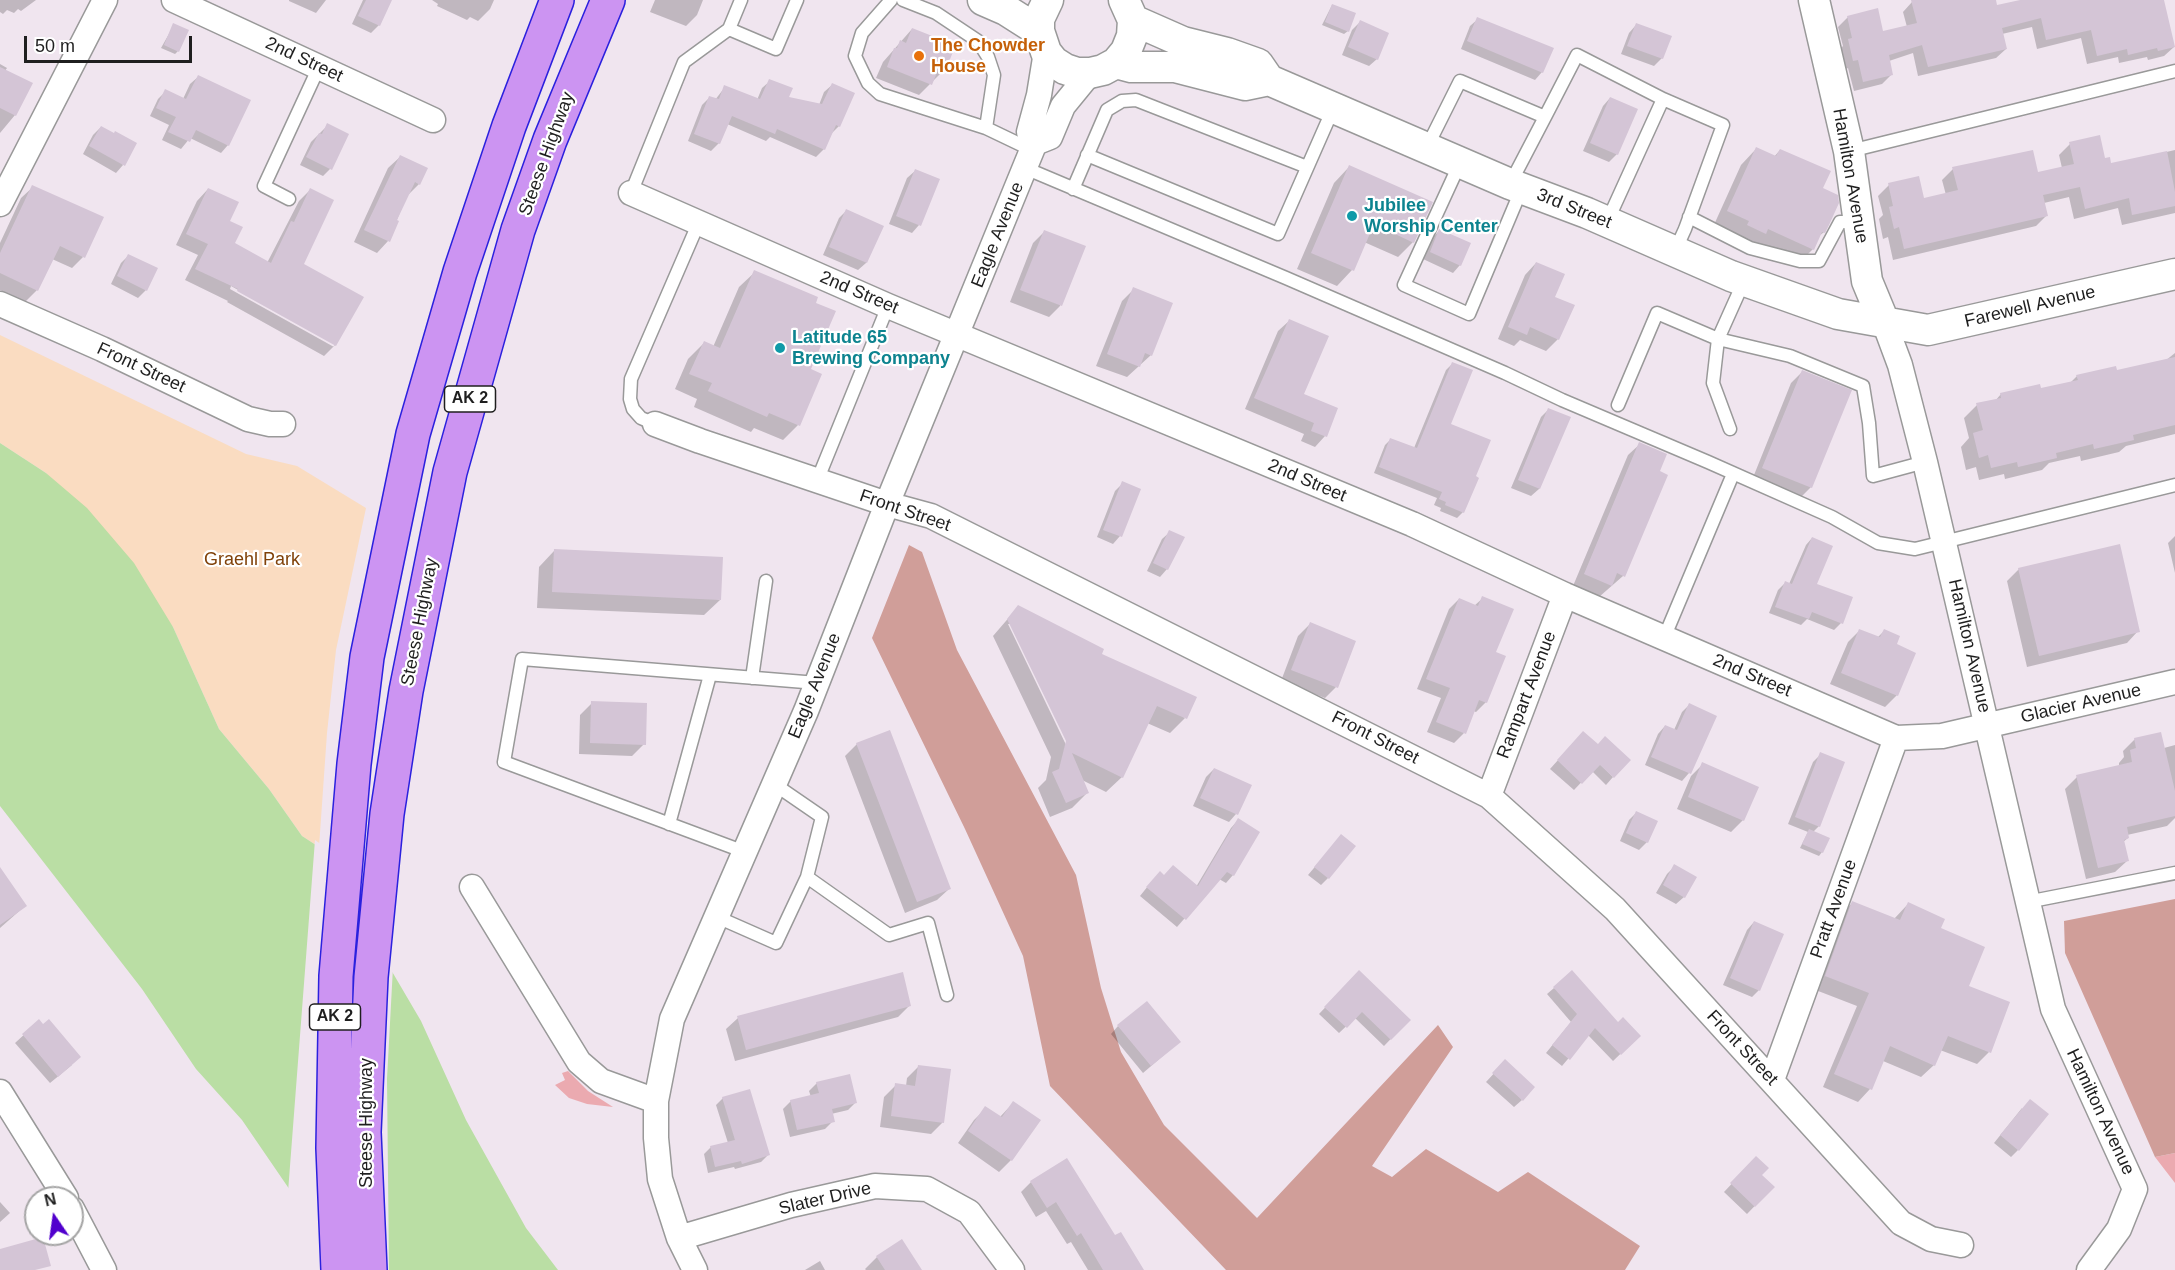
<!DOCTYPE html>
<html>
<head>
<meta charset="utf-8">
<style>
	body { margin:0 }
	#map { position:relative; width:2175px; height:1270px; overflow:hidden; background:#f0e5ef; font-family:Helvetica,sans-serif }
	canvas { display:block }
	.north { position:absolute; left:24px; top:1186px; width:60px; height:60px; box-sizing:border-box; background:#fff; border:2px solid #a5a5a5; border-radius:50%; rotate:347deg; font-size:16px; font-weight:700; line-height:24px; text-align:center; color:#1f1f1f }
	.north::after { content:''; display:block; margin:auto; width:21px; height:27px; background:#5100cd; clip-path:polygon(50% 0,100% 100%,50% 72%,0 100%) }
	.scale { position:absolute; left:24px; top:36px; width:168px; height:27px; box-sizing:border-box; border:3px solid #1f1f1f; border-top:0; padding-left:8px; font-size:18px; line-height:21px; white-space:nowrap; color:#1f1f1f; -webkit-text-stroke:4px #fff; paint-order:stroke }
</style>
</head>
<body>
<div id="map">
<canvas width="2175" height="1270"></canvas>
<div class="north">N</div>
<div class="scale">50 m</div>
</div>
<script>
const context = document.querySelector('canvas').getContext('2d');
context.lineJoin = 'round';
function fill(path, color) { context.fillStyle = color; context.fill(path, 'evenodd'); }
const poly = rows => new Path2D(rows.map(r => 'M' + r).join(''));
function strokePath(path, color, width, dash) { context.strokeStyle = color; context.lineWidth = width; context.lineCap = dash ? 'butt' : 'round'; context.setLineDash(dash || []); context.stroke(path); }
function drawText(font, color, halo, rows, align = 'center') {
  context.font = font + ' Helvetica,sans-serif'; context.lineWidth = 4.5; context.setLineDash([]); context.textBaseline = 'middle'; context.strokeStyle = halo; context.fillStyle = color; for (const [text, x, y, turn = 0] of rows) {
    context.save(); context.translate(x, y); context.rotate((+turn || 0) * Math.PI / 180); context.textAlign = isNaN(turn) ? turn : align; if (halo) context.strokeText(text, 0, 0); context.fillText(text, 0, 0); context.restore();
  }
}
const grass = poly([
	[568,1071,588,1091,613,1107,587,1104,569,1098,555,1085,565,1080,562,1073],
	[2175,1153,2175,1183,2155,1157]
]);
const forest = poly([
	[909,545,922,552,957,650,1076,875,1101,988,1121,1052,1164,1125,1257,1218,1438,1025,1453,1047,1372,1166,1392,1177,1426,1149,1498,1192,1528,1172,1640,1246,1625,1270,1226,1270,1050,1086,1023,956,965,829,872,638],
	[2175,899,2175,1153,2155,1157,2065,953,2064,921]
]);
const park = poly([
	[0,335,246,454,297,466,366,508,336,650,327,733,319,847,302,836,269,789,219,729,173,627,46,473,0,443]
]);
const water = poly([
	[0,443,46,473,87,508,134,563,173,627,219,729,269,789,302,836,319,847,421,1021,466,1120,526,1228,558,1270,352,1270,294,1196,242,1120,196,1069,142,989,0,806]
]);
const pier = poly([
	[315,840,322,845,393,967,387,1079,389,1270,348,1270,288,1192]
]);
const shadow = poly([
	[0,0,36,0,21,11,18,9,14,13,7,10,3,14,0,12],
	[326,0,316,13,289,1,289,0],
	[363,0,390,0,379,25,371,33,352,24],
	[432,0,494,0,490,9,478,21,470,17,467,20,437,6,438,4],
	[655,0,703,0,697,15,686,26,650,12],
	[1922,0,1994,0,1996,7,2025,0,2163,0,2174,47,2164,56,2148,60,2147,57,2119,63,2118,57,2087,64,2081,38,2037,49,2032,27,2002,34,2006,49,1996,58,1918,76,1913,53,1889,61,1892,74,1882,84,1854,91,1848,68,1844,70,1839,50,1843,46,1838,27,1848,17,1882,33,1907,27,1903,12,1912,2],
	[1332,5,1348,31,1344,34,1322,25],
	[1478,19,1542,72,1535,80,1461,49,1470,26],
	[1360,22,1377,59,1369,66,1342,55,1352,30],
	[174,25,178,51,175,54,161,48],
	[1636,25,1662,58,1654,66,1621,54,1629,33],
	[912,29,945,69,919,95,876,78,883,62],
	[0,64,7,68,5,71,15,115,0,133],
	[198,77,228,145,221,153,190,138,181,149,162,140,169,125,150,116,158,99,166,91,183,99,190,84],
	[770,81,787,98,819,105,824,92,832,85,839,126,831,134,824,149,816,157,770,137,766,141,727,124,719,143,711,151,688,141,702,105,710,97,715,100,725,87,757,100,762,88],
	[1610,98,1636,110,1617,154,1609,162,1583,151,1603,106],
	[328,125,330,169,323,176,300,165,311,142],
	[101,127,123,165,116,173,83,154,93,135],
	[2070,144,2104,160,2110,165,2175,150,2175,213,2122,225,2118,208,2074,219,2069,197,2044,203,2047,215,2036,226,1893,260,1888,237,1883,239,1879,219,1883,215,1878,196,1889,185,1923,200,1946,195,1942,180,1953,169,2037,174,2062,168,2059,155],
	[1756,149,1774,157,1780,150,1821,189,1824,232,1818,237,1813,249,1797,265,1713,227,1741,165],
	[400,157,419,184,407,196,388,241,377,253,354,242,388,168],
	[1349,167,1413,242,1398,257,1364,242,1352,270,1337,286,1297,269,1334,183],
	[915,171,919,225,912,233,889,224,907,178],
	[33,187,83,257,72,268,52,259,37,290,25,302,0,290,0,243,21,198],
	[208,189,228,221,233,244,267,263,299,201,310,190,303,264,335,345,324,356,227,302,228,301,185,280,198,255,176,245,197,201],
	[231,286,334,343,334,347,230,289],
	[846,211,882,226,866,263,858,270,823,255,839,218],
	[1045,231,1084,247,1060,306,1049,317,1010,302,1033,243],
	[1439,231,1460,265,1453,273,1423,259,1432,238],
	[129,255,146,290,138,298,111,284,121,263],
	[1536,263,1553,297,1558,339,1546,351,1520,340,1514,346,1498,339,1525,275],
	[755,272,814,303,809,370,798,425,783,440,754,428,751,432,694,407,697,399,675,389,688,359,704,343,713,347,739,287],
	[1134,289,1151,355,1127,377,1096,366,1122,301],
	[1289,321,1302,395,1325,436,1315,447,1301,441,1304,434,1245,409,1278,331],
	[2175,353,2175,436,2175,434,2126,446,2119,452,2081,461,2080,456,2049,463,2042,470,2005,479,2004,474,1979,480,1976,467,1966,470,1961,447,1969,438,1964,418,1977,405,1995,401,2001,394,2040,390,2070,383,2077,376,2116,372,2165,361],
	[1452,364,1449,424,1474,477,1463,512,1457,518,1440,511,1441,508,1434,505,1437,498,1374,473,1385,445,1390,440,1414,448,1446,370],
	[1802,372,1811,487,1799,499,1752,480,1791,383],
	[1549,409,1569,418,1539,489,1531,496,1511,488,1541,417],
	[1640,444,1623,576,1599,597,1573,586,1628,455],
	[1123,483,1120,536,1113,544,1097,537,1115,491],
	[1170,532,1167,569,1160,577,1147,571,1162,539],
	[2175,536,2175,573,2168,543],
	[1812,538,1815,585,1841,623,1834,630,1807,619,1801,625,1769,613,1778,590,1785,583,1789,584,1806,545],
	[554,551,720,600,704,615,537,608,539,567],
	[2019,569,2138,631,2127,643,2027,667,2007,581],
	[1483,598,1494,653,1486,702,1476,712,1473,711,1464,733,1454,743,1427,732,1441,698,1417,689,1449,609,1459,599,1474,606],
	[1018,607,1185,718,1170,733,1147,723,1122,777,1106,792,1082,780,1087,793,1072,808,1050,817,1038,788,1046,780,1051,757,993,636],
	[1008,624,1011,624,1070,747,1068,749],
	[1310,624,1336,687,1325,698,1281,681,1298,636],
	[1859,631,1877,638,1884,631,1895,645,1897,695,1885,707,1830,684,1848,642],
	[592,703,644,744,632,756,579,754,580,715],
	[1689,705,1689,773,1682,781,1645,765,1658,734,1665,726,1674,730,1682,712],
	[2135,739,2164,748,2175,745,2175,818,2167,826,2127,835,2128,838,2123,842,2127,861,2115,872,2086,879,2065,789,2077,777,2119,767,2119,763,2124,757,2123,751],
	[1576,740,1613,777,1606,785,1592,771,1574,790,1550,769],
	[857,744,949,889,937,900,905,913,845,756],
	[1821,754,1819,826,1813,832,1822,852,1819,856,1800,848,1808,832,1788,824,1813,762],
	[1703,764,1743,820,1731,832,1677,809,1691,776],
	[1214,769,1250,785,1236,814,1229,822,1193,806,1206,777],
	[1637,812,1647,842,1639,850,1620,841,1629,820],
	[1238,820,1233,875,1226,883,1219,879,1177,927,1140,896,1152,881,1163,876,1196,887,1231,828],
	[1341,836,1328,878,1321,885,1308,875],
	[1675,866,1684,897,1676,904,1656,893,1667,874],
	[0,869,25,906,0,928],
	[1852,903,1894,919,1908,904,1939,929,1967,987,1989,1052,1977,1064,1940,1050,1934,1065,1921,1077,1883,1061,1870,1089,1858,1102,1823,1087,1857,1006,1813,989,1840,916],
	[1754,922,1759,990,1752,997,1723,985,1747,930],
	[1359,972,1409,1020,1384,1046,1355,1018,1339,1033,1319,1014],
	[1554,988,1618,1024,1639,1036,1613,1061,1588,1035,1562,1066,1546,1053,1571,1022,1547,994],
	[910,1005,898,1017,735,1061,726,1029,738,1018],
	[39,1021,72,1065,50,1083,15,1043],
	[1118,1026,1171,1049,1143,1073,1111,1034],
	[919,1066,943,1122,931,1134,880,1127,884,1097,896,1085,906,1086,907,1078],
	[1498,1069,1522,1100,1514,1107,1486,1082],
	[817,1083,855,1103,848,1110,831,1114,833,1121,825,1129,790,1137,783,1109,791,1101,811,1097,809,1091],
	[723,1098,768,1155,761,1162,735,1169,734,1167,708,1173,704,1154,711,1147,728,1143,716,1105],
	[1013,1103,1011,1160,999,1172,958,1143,974,1120,986,1108,999,1118],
	[2022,1108,2018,1150,2011,1157,1994,1143],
	[1756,1158,1760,1175,1773,1187,1747,1214,1724,1192],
	[1031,1182,1114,1237,1142,1270,1088,1270,1071,1242,1067,1244,1046,1211,1036,1217,1021,1192],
	[0,1202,10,1213,0,1222],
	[877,1257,920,1270,866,1270,865,1269],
	[820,1261,825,1270,805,1270]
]);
const building = poly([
	[366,0,392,0,380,26,358,16],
	[1911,0,1996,0,1997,5,2020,0,2164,0,2175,47,2158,51,2157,48,2128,55,2127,49,2097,56,2091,30,2046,40,2041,18,2002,28,2007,49,1928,67,1922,45,1889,55,1893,75,1863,82,1858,60,1853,61,1848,39,1852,38,1847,16,1878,8,1883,31,1917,23],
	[1332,4,1356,13,1349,32,1325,22],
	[1477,17,1554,48,1543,73,1467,41],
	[1360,20,1389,33,1378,60,1348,47],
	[173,23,189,30,179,52,164,45],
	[1636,23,1672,36,1663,59,1627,46],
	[912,28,950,43,949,45,955,47,946,69,939,67,932,85,887,67,894,48,897,48,900,40,906,43],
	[0,67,33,83,16,116,0,108],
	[198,75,251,100,229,146,196,130,190,142,168,132,176,117,156,108,165,89,186,99],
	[769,79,793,88,789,97,822,104,832,83,855,93,840,127,836,125,825,150,777,129,775,134,732,116,720,144,694,134,709,96,719,99,724,85,760,99],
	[1610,97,1638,109,1618,155,1590,143],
	[327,123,349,134,332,170,306,157,319,133,322,134],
	[101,126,114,133,115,131,137,143,125,166,89,146],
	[2100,135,2105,158,2110,157,2111,163,2167,151,2175,192,2175,206,2132,215,2129,198,2085,209,2080,187,2043,195,2048,216,1904,249,1899,227,1894,229,1889,207,1893,206,1888,183,1919,176,1924,198,1958,190,1952,167,2033,150,2038,172,2074,164,2069,142],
	[1756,147,1776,156,1780,149,1831,171,1823,188,1838,195,1839,203,1829,225,1825,233,1822,232,1814,250,1768,229,1766,234,1747,225,1749,221,1727,211],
	[400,155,428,168,420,185,415,182,397,220,399,221,390,242,364,230],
	[1349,165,1433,202,1414,243,1374,224,1354,271,1311,253],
	[915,169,940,179,921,226,896,216],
	[32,185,104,217,85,258,60,246,38,291,0,273,0,253],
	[208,188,239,202,230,221,243,227,235,243,271,263,291,221,294,222,310,188,334,200,304,264,364,297,336,346,237,291,238,289,195,269,208,244,186,234],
	[846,209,884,226,867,263,829,247],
	[1439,229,1471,243,1461,266,1430,252],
	[1044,230,1086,246,1062,306,1020,290],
	[128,254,158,268,147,291,117,276],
	[1536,262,1565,274,1555,297,1575,305,1559,340,1530,327,1527,335,1508,327],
	[754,270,818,297,816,303,836,311,811,369,822,374,800,426,769,413,767,417,708,391,712,383,689,374,704,341,720,348],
	[1133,287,1173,303,1152,356,1145,353,1140,367,1107,354],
	[1289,319,1329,336,1304,394,1338,408,1327,437,1311,431,1314,423,1254,398],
	[2175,357,2175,425,2133,435,2134,440,2094,449,2093,444,2056,453,2057,458,2018,467,2017,462,1991,468,1988,455,1979,458,1973,433,1983,430,1976,403,2001,398,2000,393,2040,384,2041,388,2078,380,2076,375,2116,366,2117,370],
	[1452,362,1473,370,1451,424,1491,440,1476,476,1479,478,1464,513,1445,505,1446,502,1439,499,1442,492,1379,467,1390,438,1417,448],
	[1802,370,1852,390,1812,488,1762,468],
	[1548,408,1571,417,1540,489,1518,480],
	[1639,442,1667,454,1660,471,1668,475,1625,577,1617,573,1612,586,1584,574],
	[1122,481,1141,489,1122,537,1103,530],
	[1169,530,1185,537,1168,570,1153,563],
	[1812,537,1833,546,1817,584,1853,597,1843,624,1812,612,1809,619,1775,607,1785,581,1792,584],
	[2120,544,2140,632,2039,656,2018,568],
	[554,549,723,557,721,600,552,592],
	[1482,596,1514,609,1496,652,1506,656,1487,703,1479,700,1466,734,1436,722,1450,688,1426,679,1459,598,1478,606],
	[1018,605,1104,649,1102,654,1197,697,1187,719,1157,706,1123,778,1072,753,1089,793,1066,803,1052,772,1059,769,1066,741,1007,619],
	[1310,622,1356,641,1338,688,1291,670],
	[1859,629,1880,637,1884,629,1900,636,1897,644,1916,653,1898,696,1841,673],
	[591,701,647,703,646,745,590,743],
	[1689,703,1717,716,1691,774,1651,757,1665,725,1677,730],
	[890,730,951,889,917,902,856,743],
	[1583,731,1598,744,1605,736,1631,760,1614,778,1600,765,1582,784,1557,760],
	[2161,732,2175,791,2175,816,2127,827,2129,838,2124,840,2129,861,2098,868,2076,775,2132,762,2130,750,2136,748,2134,738],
	[1820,752,1845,762,1820,827,1795,817],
	[1702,762,1759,787,1744,821,1688,797],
	[1214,768,1252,785,1238,815,1200,798],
	[1636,811,1658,821,1648,843,1626,833],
	[1238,818,1260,832,1234,876,1227,872,1186,920,1146,887,1160,871,1164,875,1173,865,1198,886],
	[1809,829,1830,838,1823,853,1802,844],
	[1341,834,1356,846,1329,879,1314,867],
	[1674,864,1697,877,1685,898,1663,885],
	[0,867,27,906,0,925],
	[1852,901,1900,920,1908,902,1945,919,1941,928,1985,947,1969,986,2010,1002,1991,1053,1948,1036,1935,1066,1890,1046,1872,1090,1834,1074,1869,993,1825,976],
	[1754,921,1784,934,1760,991,1730,978],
	[1359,970,1411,1020,1391,1040,1362,1012,1347,1028,1324,1007],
	[1572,970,1618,1022,1623,1017,1641,1036,1621,1055,1595,1028,1570,1060,1552,1045,1577,1014,1553,987],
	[903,972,911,1006,746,1050,737,1016],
	[1147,1001,1181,1042,1151,1066,1117,1025],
	[39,1019,43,1024,49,1019,81,1057,58,1077,22,1034],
	[1505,1059,1535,1087,1523,1101,1492,1073],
	[918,1065,951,1069,944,1123,891,1116,895,1083,915,1086],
	[850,1074,857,1103,832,1109,835,1122,797,1130,790,1100,819,1093,816,1082],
	[750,1089,770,1155,742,1164,741,1161,715,1167,710,1146,735,1140,722,1097],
	[2030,1099,2049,1114,2019,1151,2000,1135],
	[1013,1101,1041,1120,1012,1161,968,1131,985,1106,1002,1117],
	[1756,1156,1769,1168,1762,1175,1775,1187,1755,1207,1730,1183],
	[1067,1158,1115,1235,1121,1232,1144,1270,1103,1270,1081,1233,1077,1236,1056,1202,1047,1208,1030,1181],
	[43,1237,51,1266,35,1270,0,1270,0,1249],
	[902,1239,922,1270,885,1270,876,1256]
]);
const service = poly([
	[891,0,862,33,855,56,868,83,880,94,986,128,1032,150],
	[903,0,936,13,978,41,988,57,994,75,986,128],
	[729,29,776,49,797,0],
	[1427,147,1460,81,1545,117,1577,55,1663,99],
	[1850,151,2175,71],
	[1087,155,1278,234,1333,109],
	[1460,163,1404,285,1469,314,1522,188],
	[1025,168,1286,278,1505,373,1562,400,1708,462,1832,517,1878,543,1915,549,2175,485],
	[1510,184,1545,117],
	[1073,189,1107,110,1122,101,1136,100,1307,167],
	[631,193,684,62,729,29,741,0],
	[289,199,264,186,319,67],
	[1689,217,1750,248,1800,261,1819,261,1840,222,1859,222],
	[1607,222,1663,99,1723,125,1685,229,1675,251],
	[1618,405,1657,313,1718,339,1790,356,1863,386,1869,423,1873,476,1925,462],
	[655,424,641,418,633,409,630,399,631,379,699,222],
	[1730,429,1713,383,1718,339,1744,281],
	[817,481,888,306],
	[1664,638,1733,474],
	[752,678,766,581],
	[669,824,710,675],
	[745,852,504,762,522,659,817,683],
	[807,877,889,935,928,923,947,995],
	[2027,902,2175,873],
	[717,917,776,943,807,877,822,817,774,784]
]);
const minor = poly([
	[174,0,433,120],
	[1035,143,1029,132,1039,95,1046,52],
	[631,193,888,306,1412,524,1565,595,1896,738,1942,736,2175,682],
	[0,204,105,0],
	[0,304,102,349,248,419,270,424,283,424],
	[1884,322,1900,365,1925,462,2053,1009,2135,1189,2119,1229,2089,1270],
	[655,424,700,441,887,504,931,516,1489,796,1615,909,1901,1223,1931,1239,1961,1245],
	[1489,796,1565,595],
	[472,887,579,1062,601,1081,656,1101],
	[1772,1080,1896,738],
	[0,1092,66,1198],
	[72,1209,104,1270],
	[679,1238,791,1205,875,1186,927,1189,969,1212,1012,1270],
	[695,1270,679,1238,660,1179,656,1138,656,1101,672,1019,806,711,887,504,1032,150,1035,143,1050,137,1063,106,1090,73]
]);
const tertiary = poly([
	[983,0,1006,10,1039,31],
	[1048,0,1039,19,1039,31,1046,52,1054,62,1065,69,1077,73,1090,73,1103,70,1116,63,1126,51,1132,36,1133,20,1124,0],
	[1814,0,1849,151,1867,281,1884,322],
	[1133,20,1183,42,1227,53,1258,64,1269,80,1510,184,1587,213,1731,276,1838,314,1928,330,2175,274],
	[1116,63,1131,67,1175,67,1245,85,1269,80]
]);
const trunk = poly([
	[338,1270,333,1148,336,976,354,764,367,657,413,434,460,272,509,126,557,0],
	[370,1270,364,1132,371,977,387,814,406,691,450,472,518,230,550,140,608,0]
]);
const markers = [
	[919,56,6,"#e8710a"],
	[1352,216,6,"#0f9aa8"],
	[780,348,6,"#0f9aa8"]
];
const shields = [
	[470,399,51],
	[335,1017,51]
];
const shieldNames = [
	["AK 2",470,399],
	["AK 2",335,1017]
];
const foodNames = [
	["The Chowder",931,46],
	["House",931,67]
];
const streetNames = [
	["2nd Street",304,60,25],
	["Steese Highway",547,154,-70],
	["Hamilton Avenue",1850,176,80],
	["3rd Street",1574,209,22],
	["Eagle Avenue",998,235,-68],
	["2nd Street",859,293,23],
	["Farewell Avenue",2030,307,-13],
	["Front Street",141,368,25],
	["2nd Street",1307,481,23],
	["Front Street",905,511,19],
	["Steese Highway",420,622,-79],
	["Hamilton Avenue",1969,646,77],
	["2nd Street",1752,676,23],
	["Eagle Avenue",815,686,-68],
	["Rampart Avenue",1527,695,-69],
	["Glacier Avenue",2081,704,-13],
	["Front Street",1375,738,27],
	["Pratt Avenue",1834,909,-70],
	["Front Street",1742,1048,47],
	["Hamilton Avenue",2100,1112,65],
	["Steese Highway",367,1123,-90],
	["Slater Drive",825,1199,-13]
];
const cultureNames = [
	["Jubilee",1364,206],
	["Worship Center",1364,227],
	["Latitude 65",792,338],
	["Brewing Company",792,359]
];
const parkNames = [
	["Graehl Park",252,560]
];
fill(grass, '#ebaab0');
fill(forest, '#d09e99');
fill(park, '#fadcc1');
fill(water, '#badea4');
fill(pier, '#f0e5ef');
fill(shadow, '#0003');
fill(building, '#d4c5d6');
strokePath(service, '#999', 15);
strokePath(minor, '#999', 27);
strokePath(tertiary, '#999', 33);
strokePath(trunk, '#2b21de', 36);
strokePath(service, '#fff', 12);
strokePath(minor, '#fff', 24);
strokePath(tertiary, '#fff', 30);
strokePath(trunk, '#cc94f2', 33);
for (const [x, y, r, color] of markers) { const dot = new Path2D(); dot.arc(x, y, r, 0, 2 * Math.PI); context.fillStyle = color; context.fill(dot); strokePath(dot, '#fff', 2); }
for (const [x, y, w] of shields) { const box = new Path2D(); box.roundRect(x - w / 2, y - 13, w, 26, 4.5); context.fillStyle = '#fff'; context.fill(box); strokePath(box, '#1f1f1f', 1.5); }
drawText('bold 16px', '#1f1f1f', null, shieldNames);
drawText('bold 18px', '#c56008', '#fff', foodNames, 'left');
drawText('18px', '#1f1f1f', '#fff', streetNames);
drawText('bold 18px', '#0d838f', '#fff', cultureNames, 'left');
drawText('18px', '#80420a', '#fff', parkNames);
</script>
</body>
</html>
